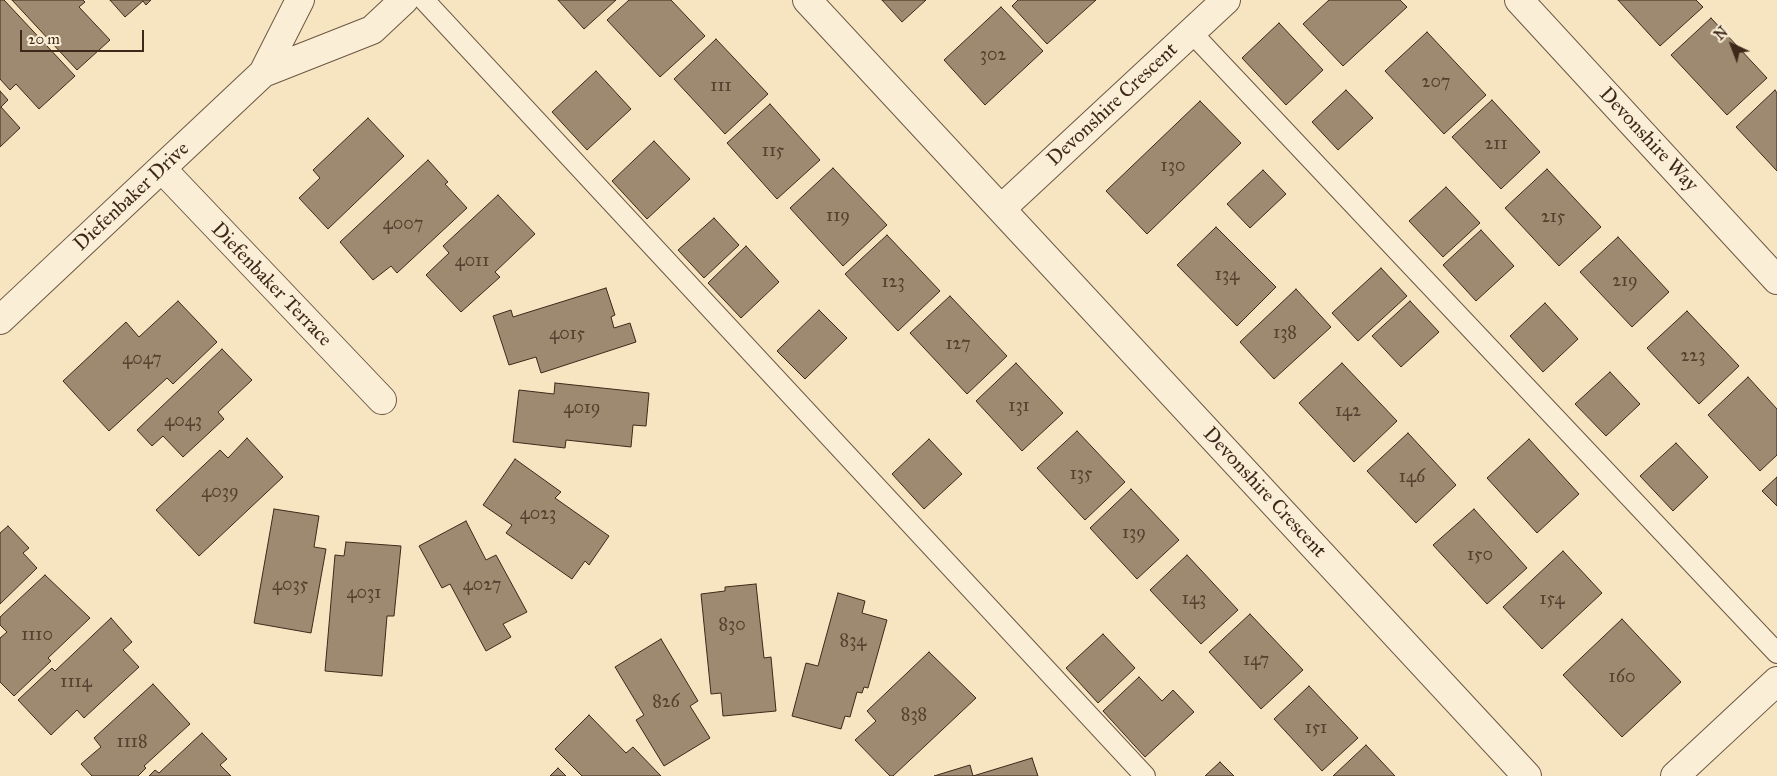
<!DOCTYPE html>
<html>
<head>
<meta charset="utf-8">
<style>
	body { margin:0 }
	#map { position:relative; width:1777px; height:776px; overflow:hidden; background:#f7e5c2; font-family:"IM FELL Great Primer",serif }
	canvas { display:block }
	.north { position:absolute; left:1707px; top:20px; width:50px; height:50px; -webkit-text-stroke:4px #faeed7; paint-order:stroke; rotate:317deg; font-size:14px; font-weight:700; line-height:20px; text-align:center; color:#3e2819 }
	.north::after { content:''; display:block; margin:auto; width:18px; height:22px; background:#3e2819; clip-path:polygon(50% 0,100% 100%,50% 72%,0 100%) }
	.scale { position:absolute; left:20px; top:30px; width:124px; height:22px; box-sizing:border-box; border:2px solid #3e2819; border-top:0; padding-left:6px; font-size:15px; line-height:18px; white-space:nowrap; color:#3e2819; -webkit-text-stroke:4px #faeed7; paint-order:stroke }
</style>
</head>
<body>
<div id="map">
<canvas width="1777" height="776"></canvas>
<div class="north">N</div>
<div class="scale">20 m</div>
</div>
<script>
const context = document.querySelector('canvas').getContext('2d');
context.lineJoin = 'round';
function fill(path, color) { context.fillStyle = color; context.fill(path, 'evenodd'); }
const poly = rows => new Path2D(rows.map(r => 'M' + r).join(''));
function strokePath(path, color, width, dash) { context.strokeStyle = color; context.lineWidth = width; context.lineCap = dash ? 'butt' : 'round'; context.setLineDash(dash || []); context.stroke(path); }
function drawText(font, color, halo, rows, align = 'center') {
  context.font = font + ' "IM FELL Great Primer",serif'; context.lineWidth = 4.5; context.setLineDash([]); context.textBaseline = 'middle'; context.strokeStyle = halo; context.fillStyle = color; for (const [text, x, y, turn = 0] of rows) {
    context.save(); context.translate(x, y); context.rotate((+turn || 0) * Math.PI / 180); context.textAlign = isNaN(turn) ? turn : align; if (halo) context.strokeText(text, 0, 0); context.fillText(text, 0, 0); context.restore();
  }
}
const building = poly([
	[0,0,4,0,75,76,39,109,16,84,10,90,0,79,0,0],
	[12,0,83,0,85,2,79,7,110,40,77,70,12,0],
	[110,0,151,0,146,5,143,1,125,17,110,0],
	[558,0,616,0,584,29,558,0],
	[629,0,671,0,705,36,660,77,607,20,629,0],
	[882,0,926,0,902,22,882,0],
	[1018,0,1096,0,1047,44,1012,6,1018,0],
	[1329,0,1400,0,1407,7,1343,66,1303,24,1329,0],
	[1618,0,1696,0,1703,7,1660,46,1618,0],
	[1001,7,1043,51,985,105,944,60,1001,7],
	[1711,18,1767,78,1727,115,1671,55,1711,18],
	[1279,23,1323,70,1286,105,1242,58,1279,23],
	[1427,32,1486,95,1444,134,1385,71,1427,32],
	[716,39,768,94,725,134,674,79,716,39],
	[596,71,631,109,587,150,552,112,596,71],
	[1346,90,1373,118,1338,150,1312,122,1346,90],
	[1775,90,1777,93,1777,171,1736,127,1775,90],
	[0,91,8,100,1,107,20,128,0,147,0,91],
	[1492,100,1540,152,1501,189,1452,137,1492,100],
	[1200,101,1241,143,1147,234,1106,191,1200,101],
	[770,104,820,160,777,199,727,143,770,104],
	[368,118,404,156,328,229,299,198,320,178,313,170,368,118],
	[654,141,690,179,647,219,612,181,654,141],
	[428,160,448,182,445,184,467,208,397,273,391,266,373,280,340,242,428,160],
	[833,168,887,225,843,266,790,208,833,168],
	[1547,169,1601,227,1559,266,1505,208,1547,169],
	[1263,170,1286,194,1250,228,1227,204,1263,170],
	[1446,187,1480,223,1443,257,1409,221,1446,187],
	[498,195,535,234,495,272,500,277,461,312,426,275,449,253,443,246,498,195],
	[714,218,739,245,704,278,678,250,714,218],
	[1216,227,1276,287,1237,326,1177,265,1216,227],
	[1481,230,1514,266,1476,301,1443,265,1481,230],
	[887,235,940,291,898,331,845,274,887,235],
	[1618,237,1669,292,1632,327,1580,272,1618,237],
	[746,246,779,282,741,318,708,283,746,246],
	[1381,268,1407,296,1358,341,1332,313,1381,268],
	[606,288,615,315,611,317,614,328,630,323,636,342,541,373,536,357,509,365,493,316,511,310,513,317,606,288],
	[1296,289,1331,327,1274,379,1240,342,1296,289],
	[950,296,1007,356,967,394,910,333,950,296],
	[178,301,217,342,173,384,167,378,109,431,63,381,126,322,139,337,178,301],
	[1410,301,1439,332,1401,367,1372,336,1410,301],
	[1545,303,1578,339,1543,372,1510,336,1545,303],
	[819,310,847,338,805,379,777,351,819,310],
	[1687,311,1739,366,1699,404,1647,348,1687,311],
	[222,349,252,380,218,412,224,419,183,457,163,436,152,446,137,430,222,349],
	[1016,363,1063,413,1022,451,976,401,1016,363],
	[1342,363,1397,421,1354,462,1299,403,1342,363],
	[1610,372,1640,404,1606,436,1575,404,1610,372],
	[1748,377,1777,409,1777,455,1760,471,1708,415,1748,377],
	[555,383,649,393,646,426,633,425,631,447,566,440,565,448,513,442,519,390,554,394,555,383],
	[1077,431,1125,482,1085,520,1037,468,1077,431],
	[1408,433,1456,485,1416,523,1367,471,1408,433],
	[247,438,283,477,199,556,156,510,220,450,228,458,247,438],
	[929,439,962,474,924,509,892,474,929,439],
	[1529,439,1579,494,1537,533,1487,478,1529,439],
	[1676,443,1708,477,1673,511,1640,476,1676,443],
	[515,459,561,492,555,498,609,536,589,565,585,561,572,579,506,533,512,525,483,505,515,459],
	[1777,477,1777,506,1762,491,1777,477],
	[1131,489,1179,540,1137,579,1090,528,1131,489],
	[274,509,319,516,314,547,326,549,311,633,254,623,274,509],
	[1474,509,1527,568,1487,604,1433,545,1474,509],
	[466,521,486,560,496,555,527,612,503,624,511,637,486,651,450,584,442,588,419,546,466,521],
	[8,526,29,548,23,553,37,568,0,604,0,533,8,526],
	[346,542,401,546,394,616,387,616,382,676,325,671,335,555,344,556,346,542],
	[1563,551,1602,593,1542,649,1503,607,1563,551],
	[1187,555,1238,610,1201,644,1150,590,1187,555],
	[45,575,90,618,48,658,51,661,14,696,0,682,0,638,7,632,0,625,0,617,45,575],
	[756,584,764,658,771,657,776,711,723,716,721,693,711,694,701,594,725,591,725,587,756,584],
	[838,593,865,601,862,613,887,620,868,688,864,687,862,693,857,692,850,717,845,716,841,729,792,716,806,663,818,666,838,593],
	[1250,614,1303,670,1261,709,1209,652,1250,614],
	[111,618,132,642,123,650,139,667,84,718,77,710,51,735,18,700,52,668,55,671,111,618],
	[1622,619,1681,682,1622,737,1563,675,1622,619],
	[1103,634,1135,668,1098,703,1066,668,1103,634],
	[661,639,698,701,690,706,710,738,664,766,636,720,644,715,615,667,661,639],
	[929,652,976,698,893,776,890,776,855,740,876,721,867,711,929,652],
	[1139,677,1162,701,1173,690,1194,712,1145,757,1103,711,1139,677],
	[153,684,190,724,144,766,146,768,138,776,92,776,81,764,101,747,94,738,153,684],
	[1309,686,1358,738,1322,771,1274,719,1309,686],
	[589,715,626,753,633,747,661,776,582,776,555,749,589,715],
	[202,733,227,759,220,765,231,776,149,776,155,770,159,773,202,733],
	[1366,745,1395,776,1333,776,1366,745],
	[1032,758,1038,776,934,776,970,765,973,776,1032,758],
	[1220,762,1234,776,1205,776,1220,762],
	[558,768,566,776,550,776,558,768]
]);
const service = poly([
	[424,0,1145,776],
	[1191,32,1777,653]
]);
const minor = poly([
	[807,0,1527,776],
	[1519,0,1777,280],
	[162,169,382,400],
	[1001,209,1226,0],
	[1675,776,1777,681]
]);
const tertiary = poly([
	[263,73,372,30,404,0],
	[0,320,263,73,300,0]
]);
const numberNames = [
	["302",993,56],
	["207",1436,83],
	["111",721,87],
	["211",1496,145],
	["115",773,152],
	["130",1173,167],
	["119",838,217],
	["215",1553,218],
	["4007",403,225],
	["4011",472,262],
	["134",1227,276],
	["219",1625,282],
	["123",893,283],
	["138",1285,334],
	["4015",567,335],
	["127",958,345],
	["223",1693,357],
	["4047",142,360],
	["131",1019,407],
	["4019",582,409],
	["142",1348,412],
	["4043",183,422],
	["135",1081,475],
	["146",1412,478],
	["4039",220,493],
	["4023",538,515],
	["139",1134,534],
	["150",1480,556],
	["4035",290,586],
	["4027",482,586],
	["4031",364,594],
	["143",1194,600],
	["154",1552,600],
	["830",732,626],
	["1110",37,636],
	["834",853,642],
	["147",1256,661],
	["160",1622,678],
	["1114",76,683],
	["826",666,703],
	["838",914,716],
	["151",1316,729],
	["1118",132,743]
];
const streetNames = [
	["Devonshire Crescent",1113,105,-43],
	["Devonshire Way",1648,140,47],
	["Diefenbaker Drive",132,197,-43],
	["Diefenbaker Terrace",271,285,46],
	["Devonshire Crescent",1264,493,47]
];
fill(building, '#9e8a71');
strokePath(building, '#3e2819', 1);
strokePath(service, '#6c5743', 22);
strokePath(minor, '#6c5743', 30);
strokePath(tertiary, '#6c5743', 30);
strokePath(service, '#faeed7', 20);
strokePath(minor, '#faeed7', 28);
strokePath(tertiary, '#faeed7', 28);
drawText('18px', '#56402f', null, numberNames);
drawText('20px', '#3e2819', '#faeed7', streetNames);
</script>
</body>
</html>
